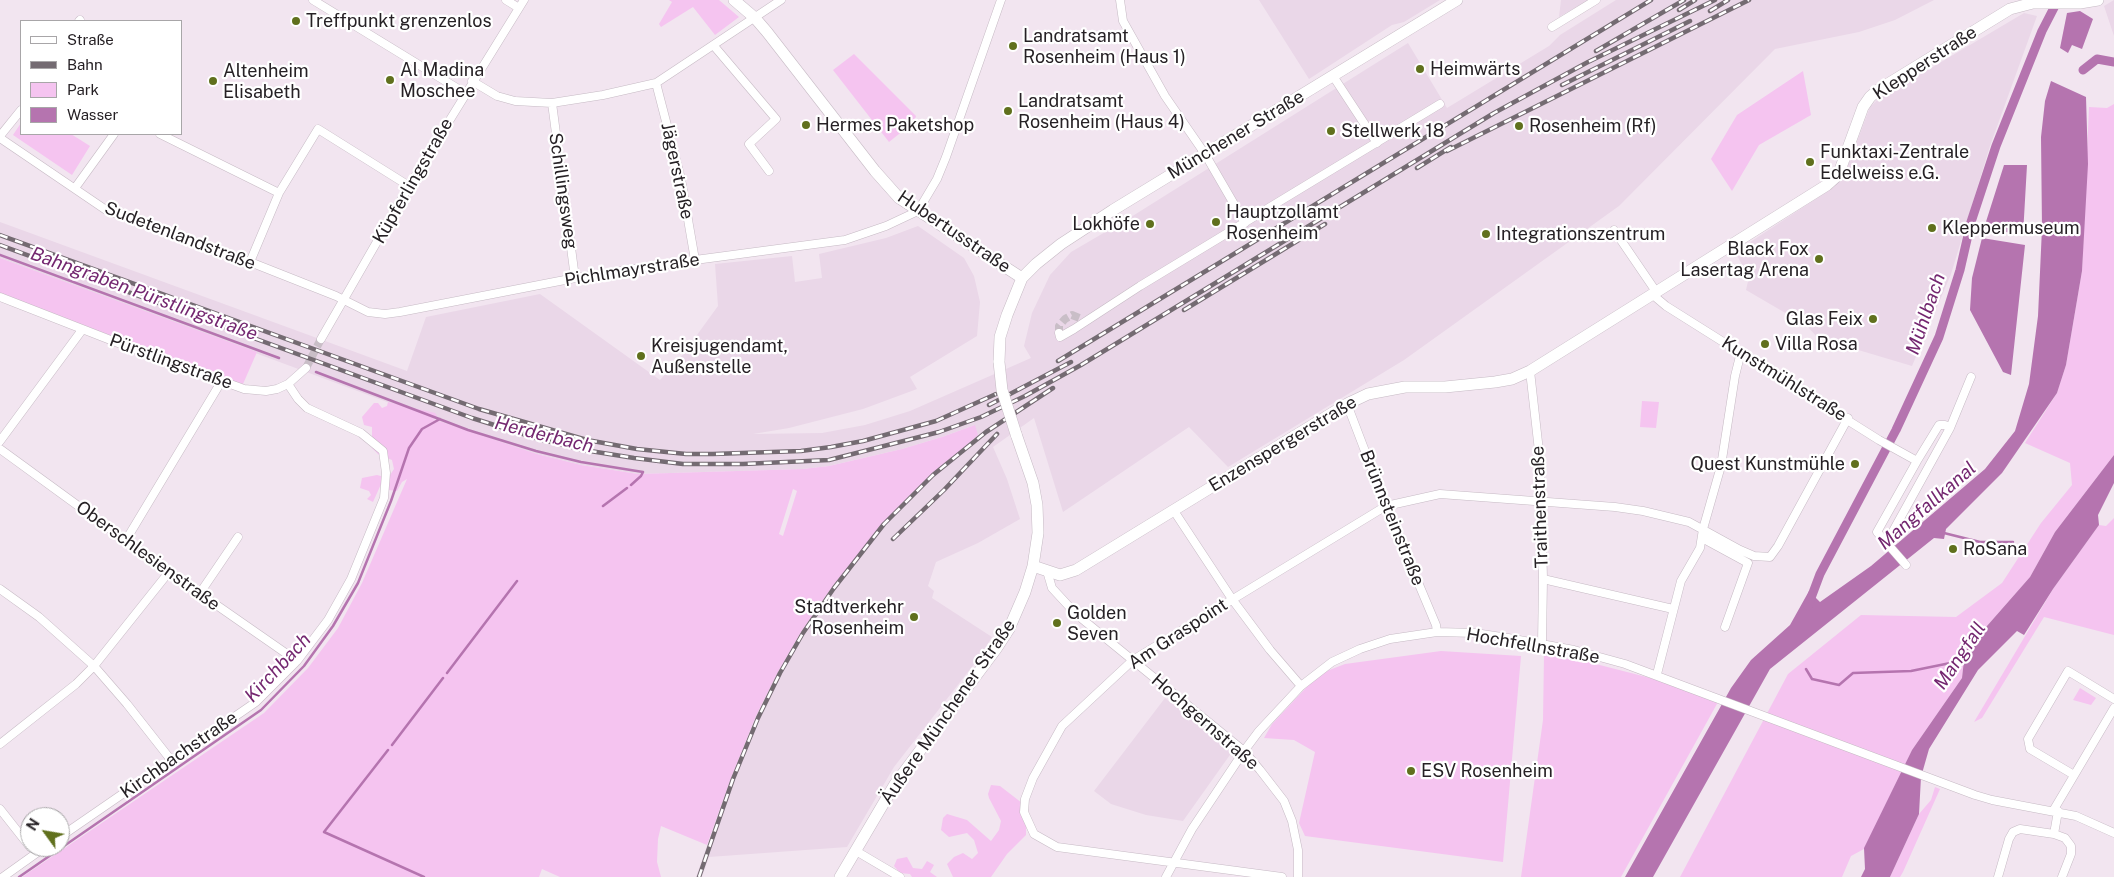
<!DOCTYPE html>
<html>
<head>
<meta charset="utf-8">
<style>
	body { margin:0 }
	#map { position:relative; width:2114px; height:877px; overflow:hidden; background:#f2e5f0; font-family:"Public Sans",sans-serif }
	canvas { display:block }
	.legend { position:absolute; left:20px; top:20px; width:162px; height:115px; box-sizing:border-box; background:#fff; border:1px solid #a8a6a8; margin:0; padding:6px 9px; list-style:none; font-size:15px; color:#262125 }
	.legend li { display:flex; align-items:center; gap:10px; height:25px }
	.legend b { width:25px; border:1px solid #a8a6a8 }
	.north { position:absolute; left:20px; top:807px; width:50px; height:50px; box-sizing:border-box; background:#fff; border:1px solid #a8a6a8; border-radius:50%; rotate:302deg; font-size:14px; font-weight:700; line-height:20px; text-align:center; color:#262125 }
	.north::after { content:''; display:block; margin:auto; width:18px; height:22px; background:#60701d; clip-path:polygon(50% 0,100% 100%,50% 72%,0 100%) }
</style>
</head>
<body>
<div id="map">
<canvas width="2114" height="877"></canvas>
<ul class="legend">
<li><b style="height:6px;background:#fff"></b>Straße</li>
<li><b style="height:6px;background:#746b72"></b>Bahn</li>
<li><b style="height:14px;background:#f5c4f0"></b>Park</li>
<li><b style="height:14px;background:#b574af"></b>Wasser</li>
</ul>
<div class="north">N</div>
</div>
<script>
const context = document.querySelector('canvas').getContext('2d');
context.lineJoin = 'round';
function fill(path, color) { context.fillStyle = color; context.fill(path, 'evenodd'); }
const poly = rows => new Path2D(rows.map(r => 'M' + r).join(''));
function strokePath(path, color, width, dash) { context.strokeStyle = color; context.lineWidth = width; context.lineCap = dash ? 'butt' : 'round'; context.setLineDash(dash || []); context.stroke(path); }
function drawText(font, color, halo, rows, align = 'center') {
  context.font = font + ' "Public Sans",sans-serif'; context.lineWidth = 4.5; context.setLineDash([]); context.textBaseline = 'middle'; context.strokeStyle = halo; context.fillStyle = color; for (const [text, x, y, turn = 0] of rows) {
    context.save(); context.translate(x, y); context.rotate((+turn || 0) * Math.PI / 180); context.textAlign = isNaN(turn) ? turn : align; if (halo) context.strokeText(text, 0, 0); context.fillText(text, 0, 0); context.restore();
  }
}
const built = poly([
	[1259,0,1440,0,1404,22,1392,25,1309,79],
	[1561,0,1588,0,1559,17],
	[1616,0,1934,0,1895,20,1859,32,1775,49,1619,206,1404,360,1228,467,1189,427,1063,512,1034,418,993,447,1007,479,1020,519,978,543,936,562,928,586,934,591,932,598,992,637,978,659,894,767,847,847,709,857,702,877,696,877,731,778,756,716,778,672,801,632,857,553,883,523,975,425,942,437,902,449,829,466,803,469,638,474,581,465,537,454,465,431,0,258,0,222,407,371,426,317,540,294,660,380,681,357,718,306,715,264,792,256,795,282,822,278,819,254,886,238,918,226,964,258,974,276,980,302,977,336,910,377,917,389,863,409,789,428,753,434,822,433,865,425,910,411,1031,358,1024,346,1032,313,1050,275,1071,252,1131,217,1408,43,1447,108,1549,46,1560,35],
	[2114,0,2114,36,2104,6],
	[2024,13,2037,16,1990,146,1951,274,1912,366,1818,338,1806,325,1746,290,1749,277,1735,252,1834,187,1847,168,1870,107,1877,100],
	[1165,698,1232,752,1183,821,1146,815,1111,804,1094,791]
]);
const green = poly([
	[669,0,719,0,739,17,715,35,693,7,661,27,659,24,672,2],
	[854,54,916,116,914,122,889,142,833,70],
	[1803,71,1811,115,1759,145,1732,191,1711,159,1737,115],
	[2114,104,2114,455,2055,532,2030,577,1965,651,1962,678,1912,750,1864,849,1851,856,1842,877,1680,877,1788,674,1861,615,1956,617,2002,583,2041,523,2072,485,2070,463,2025,443,2057,393,2066,365,2082,271,2089,107,2107,108],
	[21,123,21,134,71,134,90,146,72,175,13,135],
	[0,258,257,352,243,384,223,379,0,293],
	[1642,401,1659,402,1656,428,1640,427],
	[388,402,435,413,437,416,433,419,537,454,581,465,638,474,803,469,829,466,902,449,942,437,975,425,978,435,911,494,883,523,832,587,801,632,778,672,756,716,731,778,707,845,661,826,658,839,657,862,661,877,560,877,542,869,539,877,22,877,264,713,308,668,338,628,362,583,407,479,402,482,397,491,389,490,382,482,373,502,367,499,371,495,369,491,360,488,362,478,377,475,388,478,394,469,392,460,379,455,372,448,372,427,364,425,362,417,374,403,378,403,382,408,387,406],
	[793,489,797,491,783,536,779,534],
	[2114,518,2114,635,2044,617,1982,718,1974,722,2053,589,2099,525,2106,526],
	[1441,651,1521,656,1503,862,1305,836,1299,823,1315,752,1294,740,1264,738,1272,724,1319,674,1345,664],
	[1544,655,1588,662,1666,682,1718,702,1621,877,1521,877,1543,720],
	[2080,688,2096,698,2091,705,2073,700],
	[991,785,1000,786,1022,803,1026,823,1026,835,1007,854,991,877,953,877,947,864,954,857,963,853,972,859,978,853,974,840,967,833,949,837,941,830,943,818,947,814,967,820,991,841,999,830,1001,821,989,798,988,794],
	[1935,787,1940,789,1903,872,1900,877,1890,877,1919,814,1931,800],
	[907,857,913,868,922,869,927,861,934,865,930,872,937,877,912,877,910,874,900,873,894,866,897,859]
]);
const water = poly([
	[2080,11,2093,19,2082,49,2072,45,2068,53,2060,48,2067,13],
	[2051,81,2086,97,2088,164,2082,271,2066,365,2057,393,2002,473,1946,529,1944,539,1934,538,1770,669,1653,877,1625,877,1731,688,1751,660,1790,625,1809,591,1820,602,1871,566,1985,469,2015,431,2029,384,2038,316,2042,228,2041,137,2045,101],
	[2004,165,2027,165,2023,235,1984,228],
	[1982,238,2025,245,2011,375,2003,372,1970,310,1972,278],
	[2114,455,2114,483,2098,515,2099,525,2053,589,2024,635,2017,631,1978,670,1929,749,1921,777,1919,814,1890,877,1861,877,1865,869,1864,848,1912,750,1962,678,1965,651,2030,577,2055,532]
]);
const stream = poly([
	[0,255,279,358],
	[316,372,468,430,536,451,581,462,643,472,641,476,631,485],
	[603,506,627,488],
	[1944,533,1980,542,2013,542],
	[1806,669,1812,679,1839,685,1853,673,1911,671,1965,660],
	[447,673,517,581],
	[392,745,443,678],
	[388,750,324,832,424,877],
	[19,877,261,710,304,666,333,626,358,583,391,501,409,448,422,429,440,419]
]);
const canal = poly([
	[2083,70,2097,59,2114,62],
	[1808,606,1820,574,1896,430,1939,337,1960,270,1971,222,1996,146,2042,31,2058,0]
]);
const streetTunnel = poly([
	[1059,333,1059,326,1065,319,1072,315,1082,319],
	[306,368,321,339]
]);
const street = poly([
	[313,0,465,93],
	[506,0,519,8],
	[1120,0,1123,21,1165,96,1205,154,1245,223],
	[79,21,80,20],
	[1552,27,1596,0],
	[714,46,776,119,749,144,769,171],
	[1333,76,1377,143],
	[472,81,497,96,515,101,552,103,603,95,656,83,781,0],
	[656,83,681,179,695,260],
	[552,103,575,278],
	[160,134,279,193],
	[0,136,21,110],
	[0,138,106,210,250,262,336,296,368,312,385,314,400,312,575,278,695,260,845,240,886,226,918,211,937,179,946,157,1001,0],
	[75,188,114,134],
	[1614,230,1657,293],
	[250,262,279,193,318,129,409,186],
	[1653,295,1666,306,1879,440,1917,461,1939,425,1945,425,1950,428,1971,377],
	[0,297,131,348,244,389,266,391,277,389,288,384,306,368],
	[1059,333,1060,337,1074,329,1140,286,1440,104],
	[321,339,409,186,524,0],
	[1530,371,1539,451,1541,493,1543,579,1542,644],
	[1347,404,1386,506,1436,625,1437,632],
	[0,441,82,330],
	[0,449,169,572,297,661],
	[1174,511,1232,599,1270,650,1301,686],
	[1702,538,1748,563,1725,627],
	[126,540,221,382],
	[1887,542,1950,428],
	[1906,565,1877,532,1917,461],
	[1047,571,1052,588,1076,614,1244,751,1260,770,1284,801,1292,821,1298,850,1298,877],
	[1543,579,1673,609],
	[0,589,39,617,94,666,127,704,171,760],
	[200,593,238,537],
	[1657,674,1681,581,1700,548,1703,529,1721,466,1735,376,1741,352],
	[0,744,76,684,94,666,169,572],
	[2074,775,2030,749,2028,739,2068,671,2114,699],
	[0,809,30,847],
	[2053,811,2114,708],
	[2054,834,2058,811],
	[60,837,256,702,297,661,328,620,351,579,384,498,386,473,383,451,361,433,307,408,298,399,288,384],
	[856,851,900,877],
	[3,877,45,847],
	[1166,877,1192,829,1244,751,1259,731,1301,686,1332,662,1360,649,1390,639,1437,632,1475,633,1508,638,1574,650,1625,664,1975,795,1992,800,2076,816,2114,833],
	[1282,877,1057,847,1034,834,1024,812,1025,799,1033,778,1062,726,1133,660,1386,506,1440,494,1615,507,1643,511,1689,522,1740,550,1754,556,1770,557,1778,546,1848,418],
	[1998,877,2009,839,2013,832,2020,829,2054,834,2065,838,2071,846,2071,854,2062,877]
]);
const secondary = poly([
	[734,0,755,18,767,32,875,171,899,198,1022,278],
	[999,362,1000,337,1007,315,1022,278,1036,264,1061,244,1113,210,1457,0],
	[1033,566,1060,575,1076,570,1347,404,1368,394,1405,387,1445,387,1495,382,1512,379,1530,371,1827,185,1836,177,1840,170,1863,107,1870,97,1878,90,2010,9,2033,3,2080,3,2098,0],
	[840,877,895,784,996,649,1009,629,1025,592,1033,566,1038,533,1037,505,1033,483,1016,434]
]);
const rail = poly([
	[1679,10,1695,0],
	[1710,11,1728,0],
	[1596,51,1684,0],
	[1562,85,1690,21],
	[1447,151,1749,0],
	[1417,168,1451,147],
	[0,235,479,409,587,440,637,449,686,454,713,454,801,451,831,447,863,441,936,421,996,394],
	[0,245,472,418,539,439,584,450,634,458,683,464,743,464,829,460,939,432,981,417,1025,396,1081,365,1494,113,1588,62,1715,0],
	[1184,310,1325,224],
	[1058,361,1651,0],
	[989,405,1071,362],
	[893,539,944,490,997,434],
	[699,877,733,779,758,718,780,673,803,633,834,588,884,524,933,475,986,432,1053,388]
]);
const secondaryBridge = poly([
	[999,362,1002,390,1016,434]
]);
const markers = [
	[296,21,5,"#60701d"],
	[1013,46,5,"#60701d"],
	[1420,69,5,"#60701d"],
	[390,80,5,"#60701d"],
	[213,81,5,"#60701d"],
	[1008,111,5,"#60701d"],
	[806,125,5,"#60701d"],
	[1519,126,5,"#60701d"],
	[1331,131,5,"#60701d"],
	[1810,162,5,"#60701d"],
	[1216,222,5,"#60701d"],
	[1150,224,5,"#60701d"],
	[1932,228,5,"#60701d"],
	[1486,234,5,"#60701d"],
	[1819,259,5,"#60701d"],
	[1873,319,5,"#60701d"],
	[1765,344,5,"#60701d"],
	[641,356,5,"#60701d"],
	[1855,464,5,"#60701d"],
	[1953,549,5,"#60701d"],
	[914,617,5,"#60701d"],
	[1057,623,5,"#60701d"],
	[1411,771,5,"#60701d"]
];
const poiNames = [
	["Treffpunkt grenzenlos",306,21],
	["Landratsamt",1023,36],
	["Rosenheim (Haus 1)",1023,57],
	["Heimwärts",1430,69],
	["Al Madina",400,70],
	["Moschee",400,91],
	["Altenheim",223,71],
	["Elisabeth",223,92],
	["Landratsamt",1018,101],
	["Rosenheim (Haus 4)",1018,122],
	["Hermes Paketshop",816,125],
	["Rosenheim (Rf)",1529,126],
	["Stellwerk 18",1341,131],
	["Funktaxi-Zentrale",1820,152],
	["Edelweiss e.G.",1820,173],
	["Hauptzollamt",1226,212],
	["Rosenheim",1226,233],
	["Lokhöfe",1140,224,"right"],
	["Kleppermuseum",1942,228],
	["Integrationszentrum",1496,234],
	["Black Fox",1809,249,"right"],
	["Lasertag Arena",1809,270,"right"],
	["Glas Feix",1863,319,"right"],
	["Villa Rosa",1775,344],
	["Kreisjugendamt,",651,346],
	["Außenstelle",651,367],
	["Quest Kunstmühle",1845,464,"right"],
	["RoSana",1963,549],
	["Stadtverkehr",904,607,"right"],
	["Rosenheim",904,628,"right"],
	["Golden",1067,613],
	["Seven",1067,634],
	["ESV Rosenheim",1421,771]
];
const streetNames = [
	["Klepperstraße",1925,63,-33],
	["Münchener Straße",1236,135,-31],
	["Jägerstraße",677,171,78],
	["Küpferlingstraße",413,181,-60],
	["Schillingsweg",563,191,82],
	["Hubertusstraße",954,232,34],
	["Sudetenlandstraße",180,236,21],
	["Pichlmayrstraße",632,270,-9],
	["Pürstlingstraße",171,362,20],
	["Kunstmühlstraße",1784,379,32],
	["Enzenspergerstraße",1283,444,-31],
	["Traithenstraße",1540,507,-92],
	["Brünnsteinstraße",1392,518,68],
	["Oberschlesienstraße",148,556,36],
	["Am Graspoint",1178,634,-33],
	["Hochfellnstraße",1533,646,10],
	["Äußere Münchener Straße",948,712,-55],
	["Hochgernstraße",1205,722,41],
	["Kirchbachstraße",179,755,-35]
];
const waterNames = [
	["Bahngraben Pürstlingstraße",144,294,20],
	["Mühlbach",1926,314,-71],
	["Herderbach",544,435,14],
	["Mangfallkanal",1927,506,-41],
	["Mangfall",1960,656,-56],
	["Kirchbach",278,668,-47]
];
fill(built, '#ead7e8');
fill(green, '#f5c4f0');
fill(water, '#b574af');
strokePath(stream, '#b574af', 2.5);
strokePath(canal, '#b574af', 9);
strokePath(streetTunnel, '#c9bec7', 8, [8, 4]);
strokePath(street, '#c6bac4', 9);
strokePath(secondary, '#c6bac4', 12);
strokePath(street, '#fff', 8);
strokePath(secondary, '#fff', 11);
strokePath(rail, '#746b72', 4.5);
strokePath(rail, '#fff', 2.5, [8]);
strokePath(secondaryBridge, '#c6bac4', 12, []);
strokePath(secondaryBridge, '#fff', 11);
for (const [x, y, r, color] of markers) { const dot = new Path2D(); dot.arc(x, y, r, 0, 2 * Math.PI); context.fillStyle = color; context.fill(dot); strokePath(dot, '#fff', 2); }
drawText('18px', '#262125', '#fff', poiNames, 'left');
drawText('18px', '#262125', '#fff', streetNames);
drawText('italic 19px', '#742770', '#fff', waterNames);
</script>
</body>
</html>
